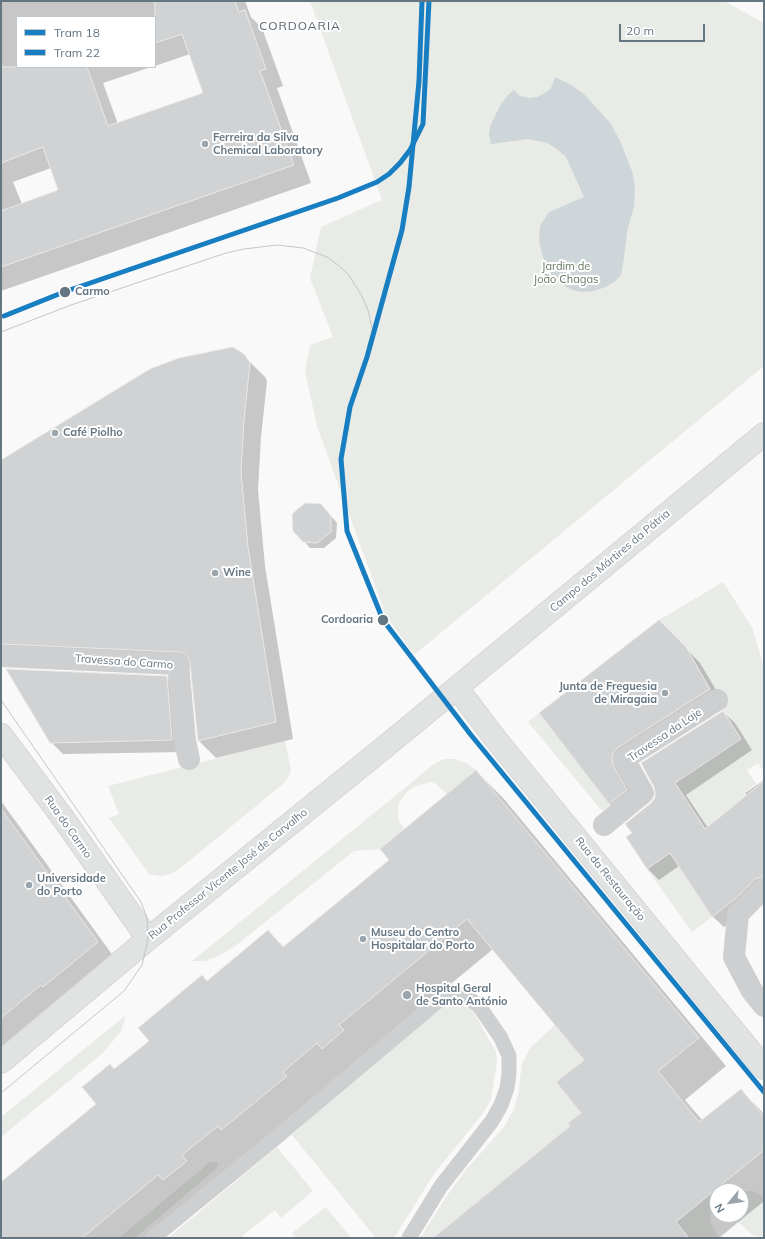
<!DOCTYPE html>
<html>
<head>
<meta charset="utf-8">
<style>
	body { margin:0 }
	#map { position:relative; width:765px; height:1239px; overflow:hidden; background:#f9f9f9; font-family:Mulish,sans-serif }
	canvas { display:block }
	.frame { position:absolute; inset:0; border:2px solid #657683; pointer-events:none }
	.legend { position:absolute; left:16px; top:16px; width:140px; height:52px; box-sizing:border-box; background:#fff; border:1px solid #c1c8cd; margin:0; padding:5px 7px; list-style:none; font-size:12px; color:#657683 }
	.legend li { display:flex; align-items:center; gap:8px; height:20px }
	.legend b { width:20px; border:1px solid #c1c8cd }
	.north { position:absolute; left:709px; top:1183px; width:40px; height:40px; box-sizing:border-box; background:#fff; border:1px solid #c1c8cd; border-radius:50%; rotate:241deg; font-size:11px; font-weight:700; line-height:16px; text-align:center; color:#657683 }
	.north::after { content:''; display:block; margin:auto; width:14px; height:18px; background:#99a4ac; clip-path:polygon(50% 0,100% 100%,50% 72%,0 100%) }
	.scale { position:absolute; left:619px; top:24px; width:86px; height:18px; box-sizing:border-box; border:2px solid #657683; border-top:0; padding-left:5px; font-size:12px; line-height:14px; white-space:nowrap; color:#657683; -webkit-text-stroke:3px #fff; paint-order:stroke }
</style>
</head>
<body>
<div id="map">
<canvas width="765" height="1239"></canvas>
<div class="frame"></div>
<ul class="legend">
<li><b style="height:5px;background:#187ec2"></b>Tram 18</li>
<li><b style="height:5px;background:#187ec2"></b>Tram 22</li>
</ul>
<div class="north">N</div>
<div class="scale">20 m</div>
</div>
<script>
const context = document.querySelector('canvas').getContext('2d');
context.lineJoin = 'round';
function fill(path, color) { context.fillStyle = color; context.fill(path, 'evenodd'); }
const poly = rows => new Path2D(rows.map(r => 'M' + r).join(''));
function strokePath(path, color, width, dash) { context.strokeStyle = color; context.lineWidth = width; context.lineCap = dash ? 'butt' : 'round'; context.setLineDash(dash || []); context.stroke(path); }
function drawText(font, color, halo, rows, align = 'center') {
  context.font = font + ' Mulish,sans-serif'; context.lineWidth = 4; context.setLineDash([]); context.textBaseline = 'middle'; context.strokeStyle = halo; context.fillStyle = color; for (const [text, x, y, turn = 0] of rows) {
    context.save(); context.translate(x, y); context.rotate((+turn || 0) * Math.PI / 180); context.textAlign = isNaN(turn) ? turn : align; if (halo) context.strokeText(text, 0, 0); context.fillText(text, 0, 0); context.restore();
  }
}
const green = poly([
	[310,1,724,1,764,23,764,366,414,655,386,616,317,426,305,372,310,345,333,337,310,278,321,227,382,200],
	[723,582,752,627,764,668,764,772,758,763,747,770,756,784,744,793,758,811,726,812,713,822,711,836,675,783,718,749,739,735,717,700,686,647,659,620],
	[539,713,611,806,602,811,528,722],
	[285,741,291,770,288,778,283,784,178,870,170,874,162,876,149,874,109,818,119,814,108,786],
	[444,759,455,759,466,763,476,770,447,794,436,784,430,782,414,787,407,792,399,803,398,809,399,821,405,829,380,849,354,851,234,947,218,956,205,961,192,961,433,765],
	[670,853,712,917,692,932,647,869],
	[454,1001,461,1001,473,1011,496,1052,497,1061,491,1099,484,1112,434,1174,394,1238,376,1238,292,1135,306,1122,445,1005],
	[126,1015,121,1031,103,1053,1,1137,1,1117],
	[555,1025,584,1060,556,1082,581,1113,568,1123,570,1126,433,1238,420,1238,446,1197,465,1171,504,1127,514,1109,518,1094,522,1064,526,1056,531,1047],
	[277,1147,313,1191,281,1218,275,1210,242,1236,244,1238,168,1238],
	[210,1162,217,1162,218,1165,216,1169,135,1238,119,1238],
	[729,1179,720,1191,717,1191,711,1213,710,1221,719,1238,672,1238,682,1230,671,1215],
	[747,1191,753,1191,764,1197,764,1237,754,1236,738,1222,736,1215,741,1215,741,1193],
	[326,1207,351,1238,296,1238,292,1233]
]);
const water = poly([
	[555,77,571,85,585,95,611,124,621,143,633,174,635,190,634,206,627,232,623,265,621,275,614,282,606,287,593,291,581,292,570,289,560,283,552,276,547,267,542,254,539,241,540,226,549,212,584,197,566,157,557,149,547,143,528,139,491,144,489,134,491,124,501,104,510,93,514,90,520,96,529,98,537,97,545,93,551,88]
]);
const shadow = poly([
	[1,1,245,1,251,17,262,28,283,86,277,88,311,183,1,291],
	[17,17,155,17,155,66,190,54,204,93,118,124,103,83,151,67,17,67],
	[51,168,60,191,22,204,13,182],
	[247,359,265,377,267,381,261,437,258,490,265,566,293,739,216,758,199,741,192,668,19,660,1,648,1,461],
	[327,511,337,523,336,538,324,548,310,548,294,530],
	[659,621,700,663,725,705,632,763,641,805,625,819,610,804,540,713],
	[166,677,178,689,184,752,63,754,51,742],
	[723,712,735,723,752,750,686,795,708,828,747,796,745,793,764,780,764,893,747,910,724,927,712,916,679,866,659,880,648,869,627,838,633,833,652,803],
	[476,771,504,799,726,1066,685,1100,703,1121,741,1090,764,1114,764,1201,719,1238,434,1238,572,1126,582,1113,585,1060,493,949,144,1238,1,1238,1,1183,97,1104,114,1070,150,1041,207,982,268,932,284,947,390,860],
	[717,1191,741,1191,741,1215,717,1215],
	[1,801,119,964,1,1058]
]);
const building = poly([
	[155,1,235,1,239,12,245,10,266,69,260,71,294,165,1,267,1,211,58,190,43,147,1,163,1,67,87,67,108,126,203,93,182,34,155,43,155,1],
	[233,347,244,354,250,363,244,420,241,472,248,547,276,722,198,741,190,663,188,657,184,653,179,652,1,644,1,460,150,369,179,358,233,347],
	[305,503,321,504,331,516,331,532,317,543,303,542,293,531,292,514,305,503],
	[659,620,686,647,710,689,617,748,613,753,612,759,613,765,627,790,609,804,539,713,659,620],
	[6,669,167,676,172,740,50,743,6,669],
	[723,711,741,739,675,783,705,829,764,781,764,876,755,879,736,898,712,917,670,853,647,869,626,837,632,833,625,824,651,803,655,798,655,792,654,787,641,763,723,711],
	[476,770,699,1038,658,1071,699,1122,741,1089,764,1117,764,1150,676,1222,689,1238,433,1238,570,1126,568,1123,581,1113,556,1082,584,1060,467,919,339,1025,344,1030,322,1049,317,1043,283,1072,287,1076,221,1130,218,1126,182,1155,187,1161,163,1180,158,1175,82,1238,1,1238,1,1182,96,1104,82,1087,110,1064,114,1069,149,1041,138,1028,202,975,207,981,268,930,283,947,389,860,380,849,476,770],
	[1,809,98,942,43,987,41,985,1,1018,1,809]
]);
const lane = poly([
	[153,1238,272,1141,443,997,458,993,467,997,479,1006,501,1038,509,1056,509,1074,507,1088,501,1105,492,1121,441,1186,409,1238]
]);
const street = poly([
	[1,656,178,664,185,741,189,759],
	[604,825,643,793,624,759,717,700],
	[764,888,738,914,734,957,752,991,764,1006]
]);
const secondary = poly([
	[457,688,494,737,764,1068],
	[1,735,63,818,148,939],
	[1,1062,148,939,397,737,764,434]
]);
const tram = poly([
	[1,332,71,305,226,253,244,249,277,245,303,248,327,257,338,265,348,274,362,296,368,310,373,332],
	[1,700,141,902,147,918,148,939,142,965,124,991,1,1093]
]);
const tram1 = poly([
	[422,1,419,81,409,187,402,230,367,357,350,407,341,459,347,531,383,620,471,735,764,1092]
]);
const tram2 = poly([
	[4,316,64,292,338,198,377,182,389,174,400,163,410,150,423,124,429,1]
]);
const markers = [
	[205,144,4,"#99a4ac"],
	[65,292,6,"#657683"],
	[55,433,4,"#99a4ac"],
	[215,573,4,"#99a4ac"],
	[383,620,6,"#657683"],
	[665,693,4,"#99a4ac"],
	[29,885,4,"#99a4ac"],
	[363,939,4,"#99a4ac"],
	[407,995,5,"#99a4ac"]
];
const poiNames = [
	["Ferreira da Silva",213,138],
	["Chemical Laboratory",213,151],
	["Café Piolho",63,433],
	["Wine",223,573],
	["Junta de Freguesia",657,687,"right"],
	["de Miragaia",657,700,"right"],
	["Universidade",37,879],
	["do Porto",37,892],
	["Museu do Centro",371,933],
	["Hospitalar do Porto",371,946],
	["Hospital Geral",416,989],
	["de Santo António",416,1002]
];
const parkNames = [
	["Jardim de",566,267],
	["João Chagas",566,280]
];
const stopNames = [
	["Carmo",75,292],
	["Cordoaria",373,620,"right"]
];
const streetNames = [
	["Campo dos Mártires da Pátria",610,561,-40],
	["Travessa do Carmo",124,662,4],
	["Travessa da Laje",665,735,-34],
	["Rua do Carmo",68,827,55],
	["Rua Professor Vicente José de Carvalho",228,874,-39],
	["Rua da Restauração",610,879,51]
];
const neighbourhoodNames = [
	["CORDOARIA",300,26]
];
fill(green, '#e8ebe6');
fill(water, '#ced6d9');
fill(shadow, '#0003');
fill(building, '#d0d2d3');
strokePath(building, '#e8e8e8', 1);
strokePath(secondary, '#d5d6d7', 24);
strokePath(lane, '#cecfd0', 15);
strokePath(street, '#cecfd0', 22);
strokePath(secondary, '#e1e2e2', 22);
strokePath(tram, '#c3c5c6', 1);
strokePath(tram1, '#187ec2', 5);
strokePath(tram2, '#187ec2', 5);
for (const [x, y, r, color] of markers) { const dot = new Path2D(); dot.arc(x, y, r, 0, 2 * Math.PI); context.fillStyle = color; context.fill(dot); strokePath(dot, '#fff', 1.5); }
drawText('bold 11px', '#657683', '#fff', poiNames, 'left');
drawText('11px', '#687a64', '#fff', parkNames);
drawText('bold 11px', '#657683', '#fff', stopNames, 'left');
drawText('11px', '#657683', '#fff', streetNames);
context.letterSpacing = '1px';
drawText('12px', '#57646e', '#fff', neighbourhoodNames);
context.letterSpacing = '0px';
</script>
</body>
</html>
